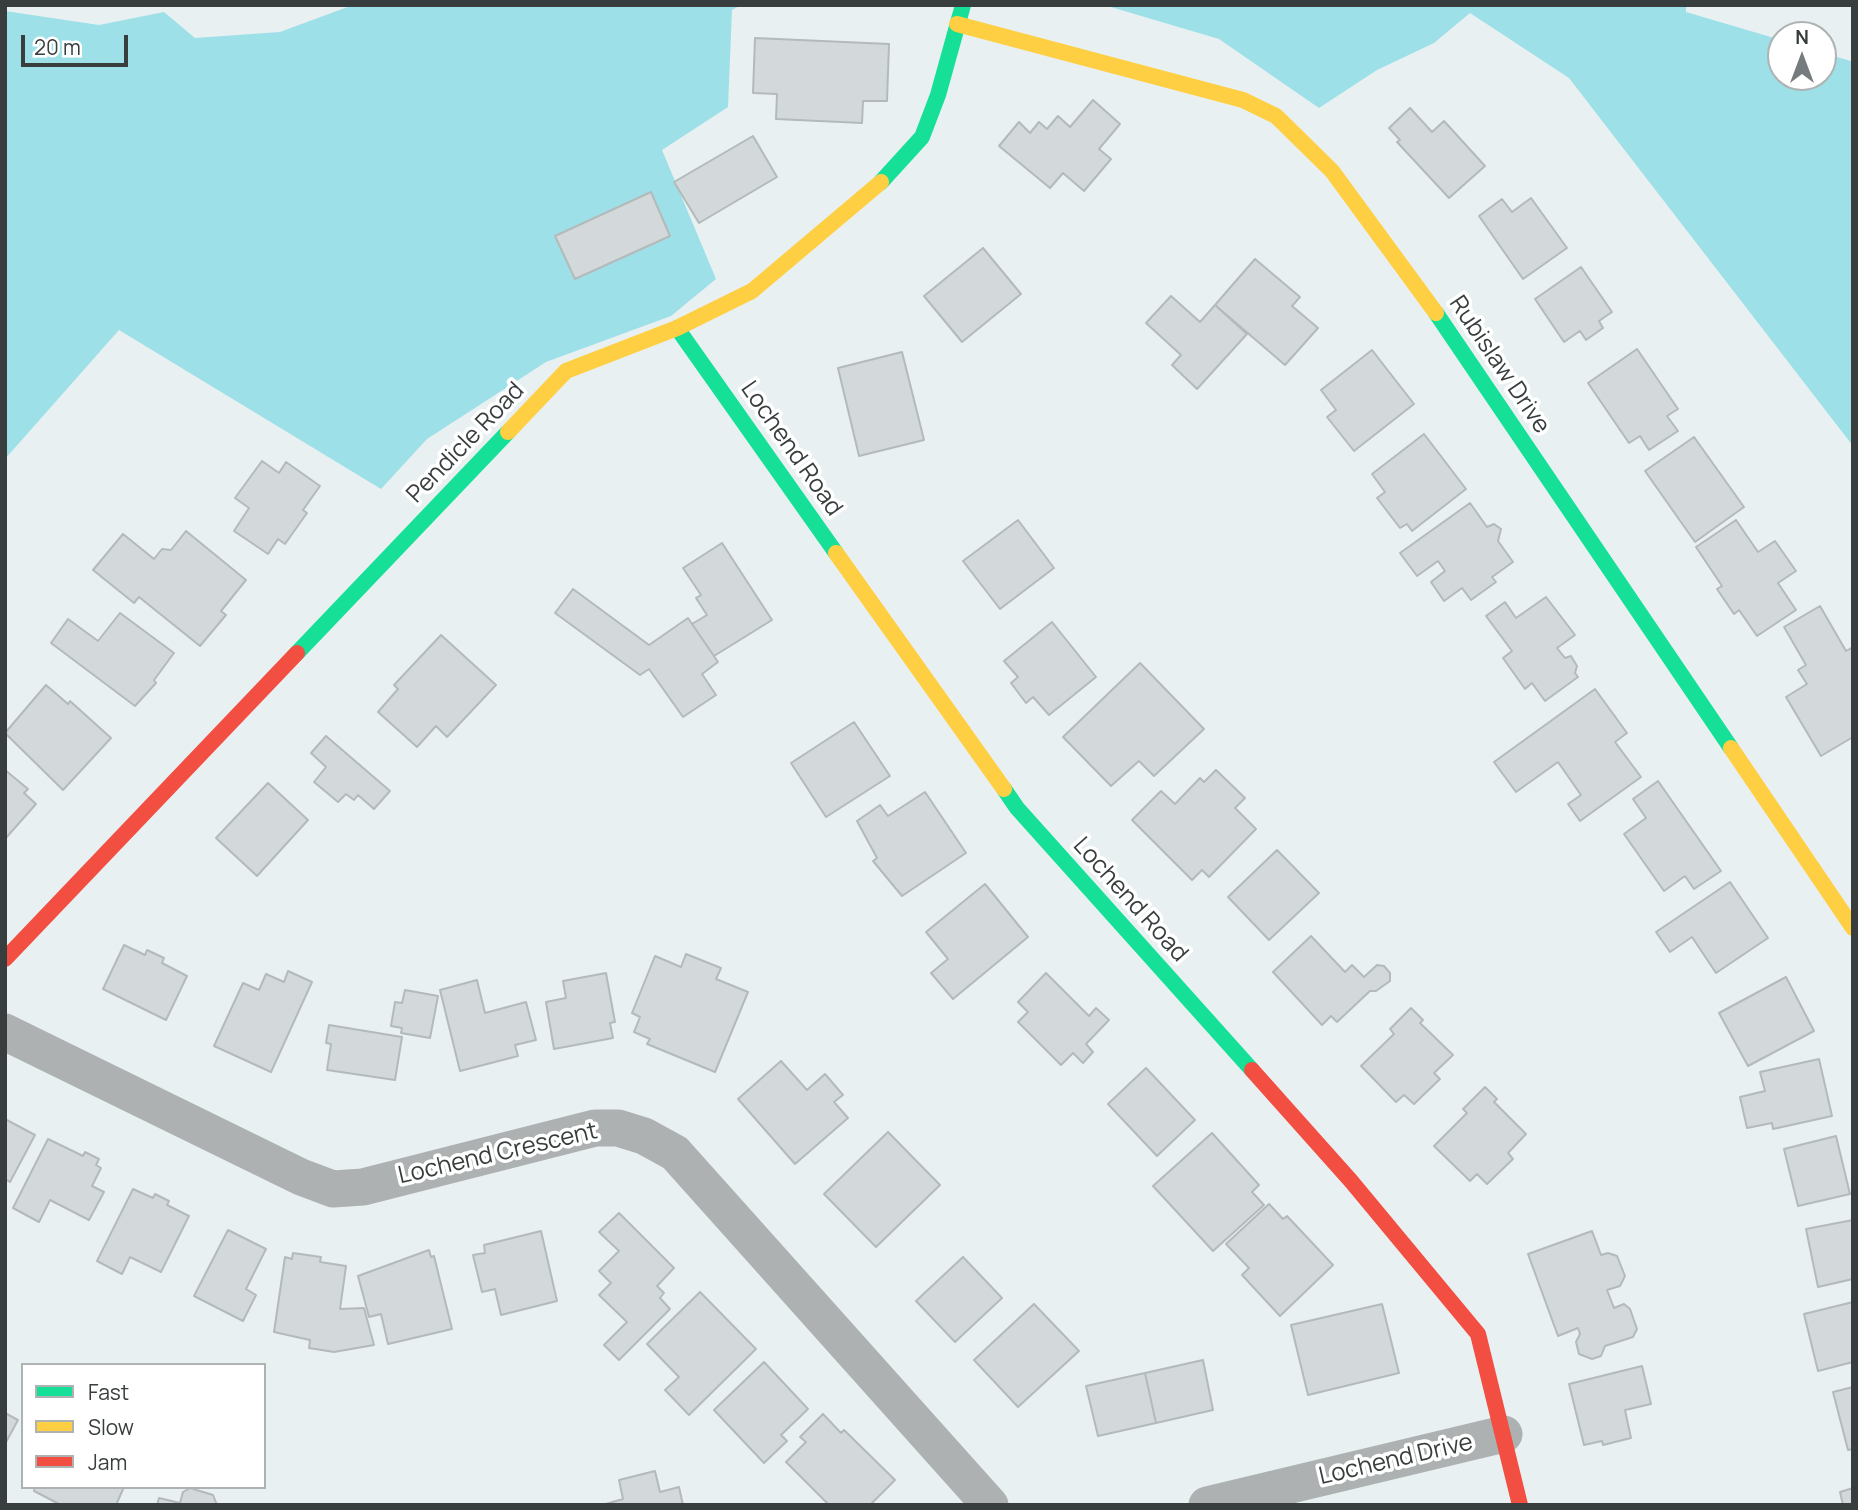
<!DOCTYPE html>
<html>
<head>
<meta charset="utf-8">
<style>
	body { margin:0 }
	#map { position:relative; width:1858px; height:1510px; overflow:hidden; background:#e8f0f2; font-family:Manrope,sans-serif }
	canvas { display:block }
	.frame { position:absolute; inset:0; border:7px solid #383e3e; pointer-events:none }
	.legend { position:absolute; left:21px; top:1363px; width:245px; height:126px; box-sizing:border-box; background:#fff; border:2px solid #afb2b2; margin:0; padding:9px 12px; list-style:none; font-size:21px; color:#383e3e }
	.legend li { display:flex; align-items:center; gap:14px; height:35px }
	.legend b { width:35px; border:2px solid #afb2b2 }
	.north { position:absolute; left:1767px; top:21px; width:70px; height:70px; box-sizing:border-box; background:#fff; border:2px solid #afb2b2; border-radius:50%; rotate:0deg; font-size:19px; font-weight:700; line-height:28px; text-align:center; color:#383e3e }
	.north::after { content:''; display:block; margin:auto; width:24px; height:32px; background:#767c7d; clip-path:polygon(50% 0,100% 100%,50% 72%,0 100%) }
	.scale { position:absolute; left:21px; top:35px; width:107px; height:32px; box-sizing:border-box; border:4px solid #383e3e; border-top:0; padding-left:9px; font-size:21px; line-height:24px; white-space:nowrap; color:#383e3e; -webkit-text-stroke:5px #fff; paint-order:stroke }
</style>
</head>
<body>
<div id="map">
<canvas width="1858" height="1510"></canvas>
<div class="frame"></div>
<ul class="legend">
<li><b style="height:9px;background:#16e098"></b>Fast</li>
<li><b style="height:9px;background:#ffcf43"></b>Slow</li>
<li><b style="height:9px;background:#f24e42"></b>Jam</li>
</ul>
<div class="north">N</div>
<div class="scale">20 m</div>
</div>
<script>
const context = document.querySelector('canvas').getContext('2d');
context.lineJoin = 'round';
function fill(path, color) { context.fillStyle = color; context.fill(path, 'evenodd'); }
const poly = rows => new Path2D(rows.map(r => 'M' + r).join(''));
function strokePath(path, color, width, dash) { context.strokeStyle = color; context.lineWidth = width; context.lineCap = dash ? 'butt' : 'round'; context.setLineDash(dash || []); context.stroke(path); }
function drawText(font, color, halo, rows, align = 'center') {
  context.font = font + ' Manrope,sans-serif'; context.lineWidth = 7; context.setLineDash([]); context.textBaseline = 'middle'; context.strokeStyle = halo; context.fillStyle = color; for (const [text, x, y, turn = 0] of rows) {
    context.save(); context.translate(x, y); context.rotate((+turn || 0) * Math.PI / 180); context.textAlign = isNaN(turn) ? turn : align; if (halo) context.strokeText(text, 0, 0); context.fillText(text, 0, 0); context.restore();
  }
}
const forest = poly([
	[353,5,741,5,732,10,728,107,662,150,716,279,671,316,546,362,427,439,381,489,119,330,5,459,5,11,99,25,164,12,195,38,280,32],
	[1104,5,1686,5,1686,12,1781,40,1781,77,1823,77,1823,53,1851,61,1853,446,1569,78,1470,13,1434,43,1377,70,1319,108,1219,39]
]);
const building = poly([
	[755,38,889,44,887,101,863,101,862,123,776,119,777,94,753,93,755,38],
	[1093,100,1120,124,1099,149,1111,159,1084,191,1063,173,1050,188,999,146,1019,122,1030,133,1039,122,1047,129,1058,116,1070,127,1093,100],
	[1410,108,1432,132,1444,121,1485,166,1449,198,1397,142,1400,140,1389,128,1410,108],
	[753,136,777,177,699,223,674,182,753,136],
	[651,192,670,236,575,279,555,236,651,192],
	[1531,198,1567,248,1523,279,1479,216,1502,199,1512,212,1531,198],
	[983,248,1021,294,962,342,924,296,983,248],
	[1255,259,1300,297,1292,306,1318,328,1285,365,1215,305,1255,259],
	[1581,267,1612,312,1599,321,1603,328,1586,340,1580,331,1564,342,1535,299,1581,267],
	[1171,296,1200,322,1215,305,1247,334,1197,389,1172,365,1181,355,1146,323,1171,296],
	[1637,349,1678,409,1667,416,1678,431,1649,450,1640,436,1629,443,1588,383,1637,349],
	[1372,350,1414,404,1354,451,1327,417,1336,410,1321,390,1372,350],
	[902,352,924,440,859,456,838,368,902,352],
	[1424,434,1466,489,1412,531,1407,524,1400,528,1377,498,1385,492,1372,474,1424,434],
	[1694,437,1744,507,1695,542,1645,471,1694,437],
	[262,461,279,473,286,462,320,486,303,510,307,513,285,544,278,539,268,554,234,531,249,508,235,498,262,461],
	[1470,503,1487,527,1494,524,1501,529,1498,541,1513,562,1492,577,1496,582,1471,600,1462,588,1444,601,1431,582,1445,571,1438,561,1417,576,1400,553,1470,503],
	[1018,520,1054,568,1000,609,963,561,1018,520],
	[1736,520,1758,552,1775,541,1796,571,1778,583,1796,610,1757,636,1739,610,1734,614,1717,589,1722,586,1696,547,1736,520],
	[186,531,246,580,221,611,226,615,200,646,139,597,134,603,93,570,123,534,154,559,162,549,171,550,186,531],
	[722,543,772,620,714,656,692,624,707,615,696,598,701,595,683,568,722,543],
	[573,589,649,645,688,618,718,662,702,674,716,695,683,717,649,669,640,675,555,613,573,589],
	[1546,597,1575,635,1557,648,1565,658,1571,656,1577,666,1575,673,1578,677,1545,701,1532,683,1525,689,1503,658,1512,651,1486,616,1505,602,1516,618,1546,597],
	[1820,606,1846,651,1853,647,1853,737,1821,756,1786,697,1807,684,1798,670,1806,665,1784,627,1820,606],
	[120,613,174,653,154,680,156,683,135,706,51,643,68,619,98,641,120,613],
	[1052,622,1096,677,1049,715,1033,697,1026,703,1011,683,1018,677,1004,661,1052,622],
	[441,635,496,685,447,737,436,726,417,747,378,712,398,689,394,685,441,635],
	[1140,663,1204,729,1154,776,1139,761,1111,786,1063,737,1140,663],
	[46,685,68,704,70,701,111,738,63,790,5,733,46,685],
	[1595,689,1627,733,1615,742,1641,777,1580,821,1568,804,1581,795,1558,762,1516,792,1494,762,1595,689],
	[854,722,890,776,826,817,791,763,854,722],
	[326,736,390,791,374,809,358,795,354,800,346,794,338,802,314,782,326,767,311,753,326,736],
	[5,770,28,789,24,793,36,804,5,839,5,770],
	[1216,770,1245,798,1235,808,1256,829,1209,877,1202,870,1192,880,1132,820,1161,791,1175,804,1200,778,1204,782,1216,770],
	[1658,781,1721,871,1694,889,1685,876,1664,891,1624,834,1646,818,1633,799,1658,781],
	[268,783,308,820,257,876,216,838,268,783],
	[925,792,966,853,902,896,873,861,877,858,857,821,880,805,888,816,925,792],
	[1277,850,1319,893,1269,940,1228,897,1277,850],
	[1730,882,1768,938,1716,973,1692,937,1670,952,1656,932,1730,882],
	[985,884,1028,937,953,999,931,973,948,959,926,932,985,884],
	[1311,936,1345,972,1352,965,1364,977,1377,965,1384,966,1390,973,1390,981,1376,991,1370,991,1337,1022,1331,1016,1322,1025,1273,972,1311,936],
	[124,945,145,955,147,950,164,958,162,963,187,976,166,1020,103,989,124,945],
	[686,954,721,968,716,979,748,992,715,1072,647,1044,650,1039,634,1032,640,1017,632,1013,655,956,681,967,686,954],
	[288,971,312,982,271,1072,214,1046,243,983,259,990,266,974,284,982,288,971],
	[606,973,615,1022,610,1023,613,1038,554,1049,546,1002,566,998,563,981,606,973],
	[1046,973,1089,1016,1096,1008,1109,1020,1086,1044,1093,1052,1083,1063,1073,1053,1061,1065,1018,1022,1028,1012,1018,1002,1046,973],
	[1786,977,1814,1031,1748,1066,1719,1013,1786,977],
	[477,980,485,1013,526,1002,536,1040,515,1045,518,1056,460,1071,440,990,477,980],
	[405,990,438,996,430,1038,401,1033,402,1028,391,1026,395,1002,402,1003,405,990],
	[1411,1008,1423,1020,1420,1023,1453,1055,1434,1073,1440,1079,1414,1104,1404,1095,1396,1102,1361,1066,1394,1034,1390,1029,1411,1008],
	[329,1025,402,1037,395,1080,327,1070,331,1044,326,1043,329,1025],
	[1819,1059,1832,1116,1773,1129,1772,1123,1747,1128,1740,1097,1765,1091,1760,1072,1819,1059],
	[781,1061,807,1090,825,1074,843,1095,834,1102,848,1118,795,1164,738,1099,781,1061],
	[1146,1068,1195,1120,1157,1156,1108,1104,1146,1068],
	[1485,1087,1497,1099,1494,1102,1526,1134,1508,1153,1513,1159,1487,1184,1477,1174,1470,1181,1434,1146,1467,1113,1463,1109,1485,1087],
	[5,1119,35,1135,10,1182,5,1179,5,1119],
	[888,1132,940,1185,876,1247,824,1194,888,1132],
	[1212,1133,1259,1185,1252,1192,1264,1205,1213,1251,1153,1186,1212,1133],
	[1836,1136,1850,1194,1798,1206,1784,1149,1836,1136],
	[48,1139,83,1156,85,1152,99,1159,96,1165,101,1168,92,1186,104,1192,89,1220,50,1200,39,1222,13,1208,48,1139],
	[133,1189,153,1198,155,1194,169,1201,167,1205,189,1216,161,1272,130,1257,122,1274,97,1261,133,1189],
	[1269,1204,1283,1219,1287,1216,1333,1265,1280,1316,1242,1275,1249,1268,1226,1244,1269,1204],
	[619,1213,674,1268,657,1286,664,1293,660,1298,670,1309,619,1360,604,1345,627,1322,599,1295,611,1283,599,1271,619,1251,599,1232,619,1213],
	[1853,1220,1853,1279,1818,1287,1806,1229,1853,1220],
	[228,1230,266,1249,246,1289,256,1295,243,1321,194,1296,228,1230],
	[541,1231,557,1301,501,1315,495,1289,482,1292,473,1255,485,1253,484,1245,541,1231],
	[1592,1231,1601,1255,1608,1253,1617,1256,1625,1276,1620,1286,1607,1290,1614,1308,1624,1304,1630,1309,1637,1329,1633,1337,1605,1346,1601,1356,1592,1359,1579,1354,1576,1342,1580,1334,1578,1328,1558,1336,1528,1254,1592,1231],
	[429,1250,431,1257,434,1256,452,1329,388,1344,381,1314,369,1317,358,1276,429,1250],
	[293,1253,321,1257,320,1262,346,1266,340,1309,364,1308,374,1345,334,1352,309,1348,310,1340,274,1332,285,1257,292,1259,293,1253],
	[963,1257,1002,1298,955,1342,916,1301,963,1257],
	[700,1292,756,1349,689,1415,665,1390,679,1377,647,1344,700,1292],
	[1853,1302,1853,1362,1818,1371,1804,1314,1853,1302],
	[1034,1304,1079,1351,1018,1407,974,1360,1034,1304],
	[1382,1304,1399,1373,1308,1395,1291,1325,1382,1304],
	[1203,1360,1213,1410,1156,1423,1145,1373,1203,1360],
	[764,1362,808,1409,781,1435,787,1441,764,1463,714,1410,764,1362],
	[1642,1366,1651,1404,1625,1410,1631,1438,1603,1445,1602,1441,1584,1445,1569,1384,1642,1366],
	[1145,1373,1156,1423,1098,1436,1086,1386,1145,1373],
	[1853,1387,1853,1449,1848,1450,1833,1392,1853,1387],
	[5,1413,18,1420,5,1444,5,1413],
	[823,1414,841,1433,844,1430,895,1480,870,1505,829,1505,786,1462,806,1442,800,1437,823,1414],
	[655,1471,660,1492,679,1487,683,1505,602,1505,623,1499,619,1480,655,1471],
	[35,1487,124,1487,116,1505,61,1505,34,1491,35,1487],
	[190,1488,213,1495,217,1505,157,1505,159,1498,180,1503,183,1492,190,1488],
	[1853,1488,1853,1505,1843,1505,1840,1492,1853,1488]
]);
const street = poly([
	[5,1032,301,1177,333,1189,363,1187,595,1128,618,1128,644,1136,675,1153,990,1505],
	[1207,1505,1504,1434]
]);
const fast = poly([
	[881,182,922,137,938,95,963,5],
	[1436,313,1731,748],
	[677,328,836,553],
	[297,653,508,432],
	[1004,789,1017,808,1252,1070]
]);
const slow = poly([
	[957,24,1243,100,1276,116,1332,171,1436,313],
	[508,432,566,371,677,328,752,291,881,182],
	[836,553,1004,789],
	[1731,748,1853,928]
]);
const jam = poly([
	[5,959,297,653],
	[1252,1070,1351,1181,1478,1334,1520,1505]
]);
const streetNames = [
	["Rubislaw Drive",1499,365,56],
	["Pendicle Road",466,443,-46],
	["Lochend Road",791,449,55],
	["Lochend Road",1130,900,48],
	["Lochend Crescent",498,1154,-13],
	["Lochend Drive",1396,1460,-13]
];
fill(forest, '#9de0e8');
fill(building, '#d3d9da');
strokePath(building, '#b4babb', 2);
strokePath(street, '#adb1b1', 37);
strokePath(fast, '#16e098', 16);
strokePath(slow, '#ffcf43', 16);
strokePath(jam, '#f24e42', 16);
drawText('24px', '#383e3e', '#fff', streetNames);
</script>
</body>
</html>
